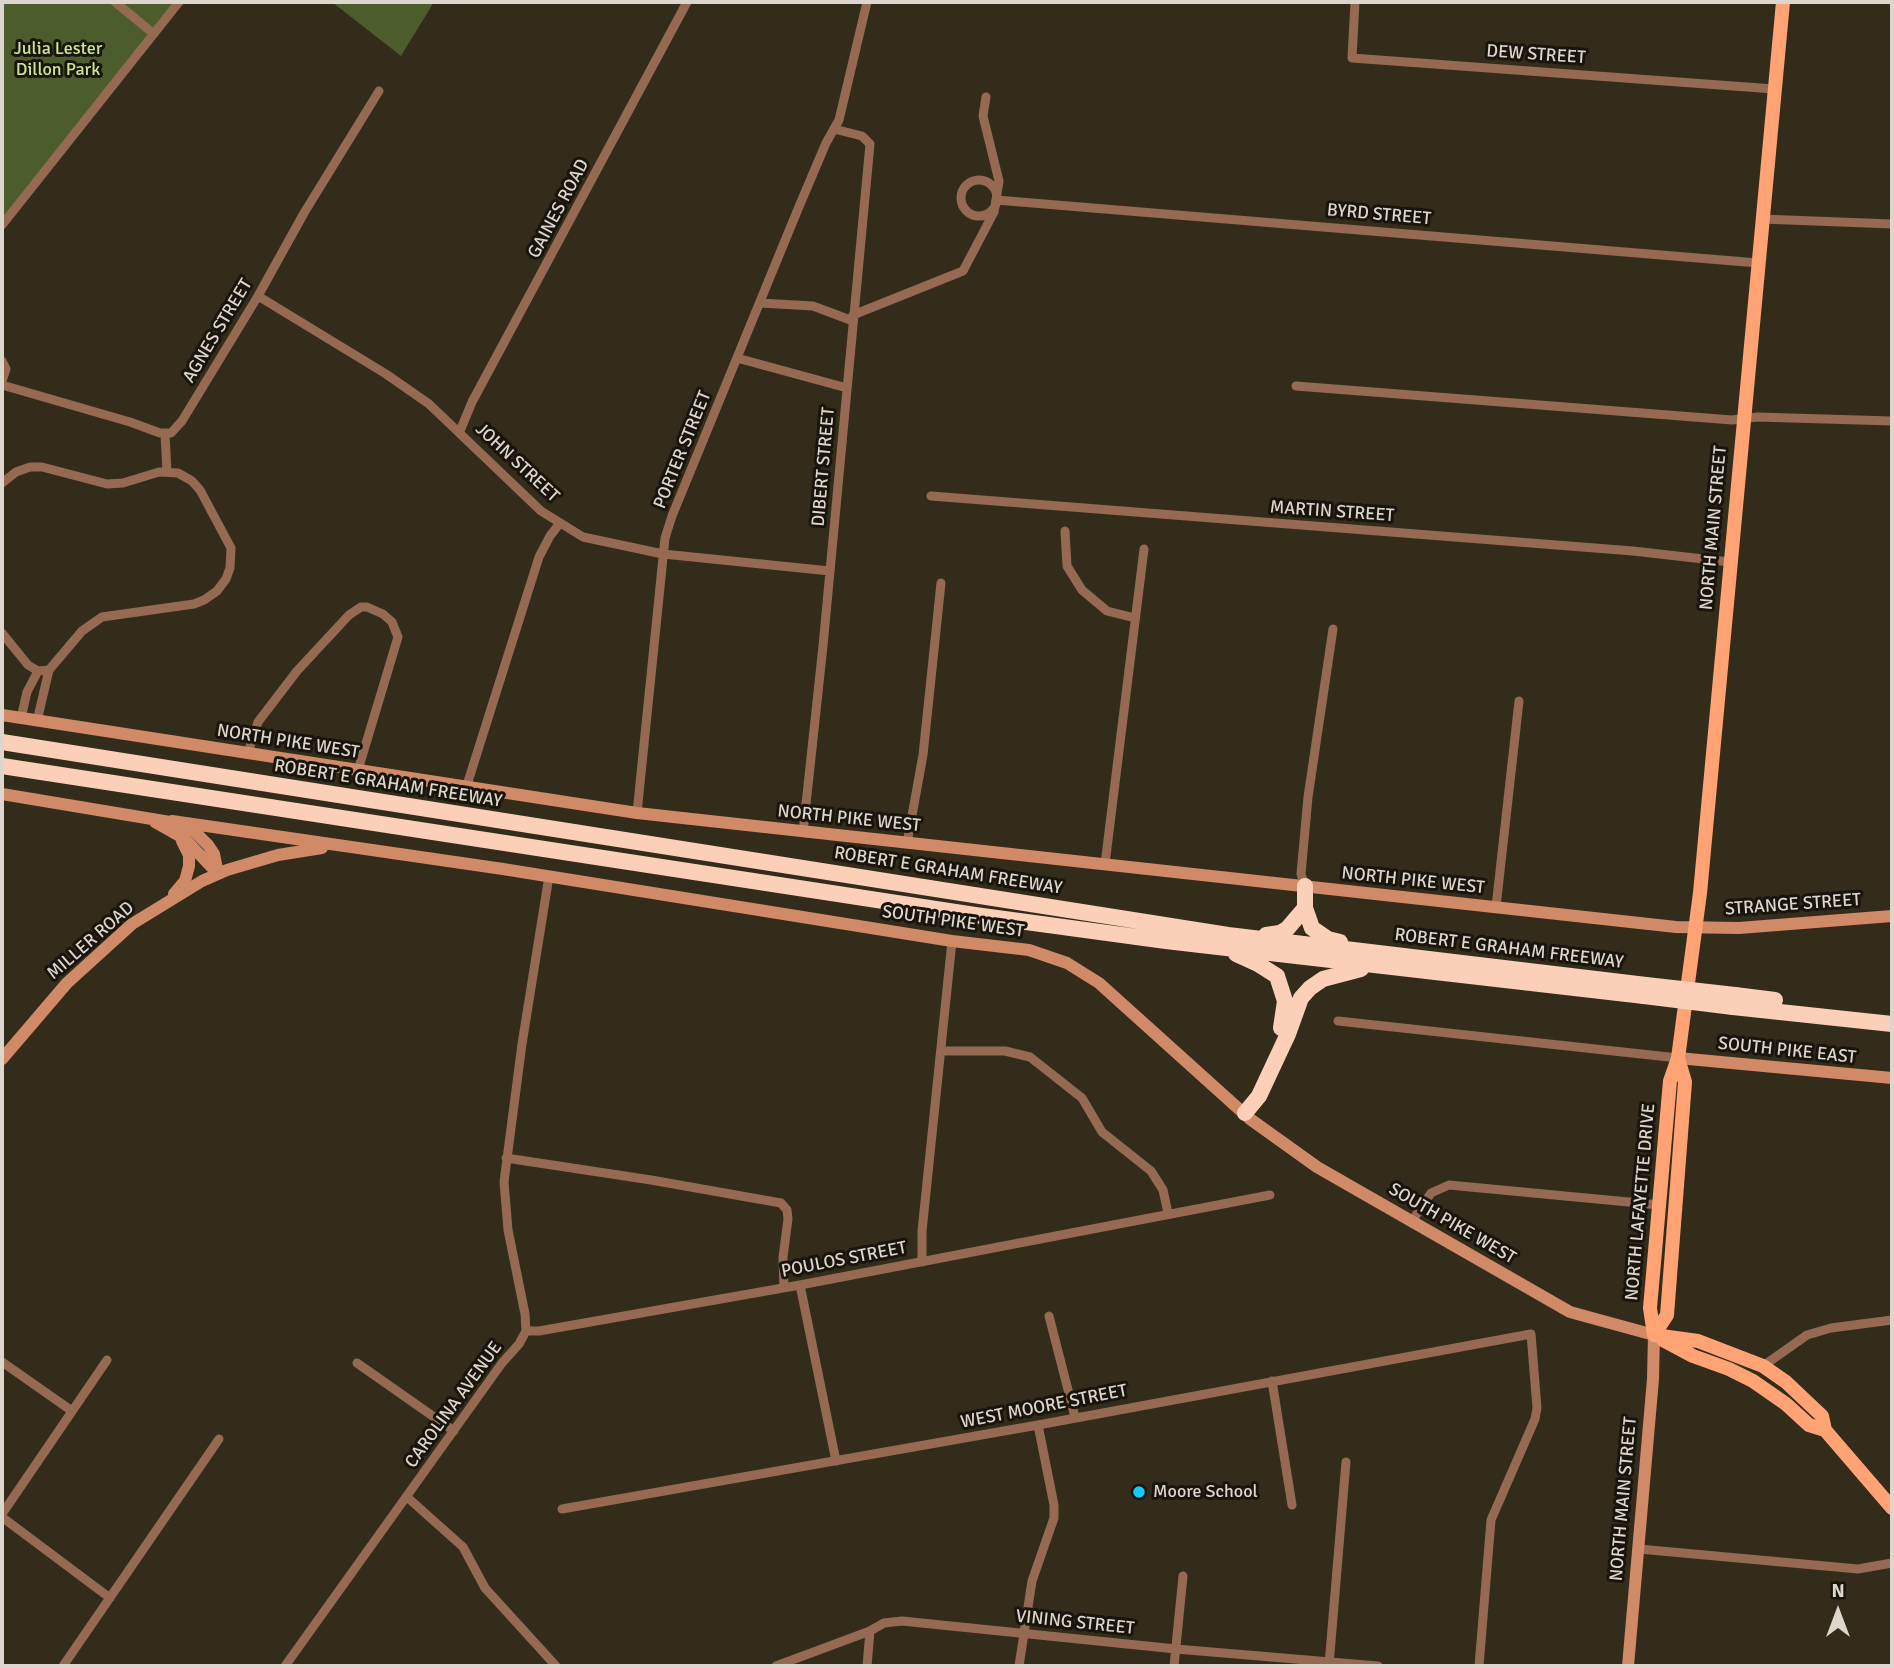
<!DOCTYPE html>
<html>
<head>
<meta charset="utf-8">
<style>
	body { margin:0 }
	#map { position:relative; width:1894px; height:1668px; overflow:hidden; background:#342c1b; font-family:Signika,sans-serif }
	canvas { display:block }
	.frame { position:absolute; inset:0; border:4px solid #dcd6cc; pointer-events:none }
	.north { position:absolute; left:1803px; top:1577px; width:70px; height:70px; -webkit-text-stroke:5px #19150d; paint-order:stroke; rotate:0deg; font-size:19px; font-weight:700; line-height:28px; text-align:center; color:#dcd6cc }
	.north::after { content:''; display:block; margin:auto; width:24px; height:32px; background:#dcd6cc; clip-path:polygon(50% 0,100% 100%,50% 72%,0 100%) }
</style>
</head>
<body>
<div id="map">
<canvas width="1894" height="1668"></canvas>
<div class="frame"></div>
<div class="north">N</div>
</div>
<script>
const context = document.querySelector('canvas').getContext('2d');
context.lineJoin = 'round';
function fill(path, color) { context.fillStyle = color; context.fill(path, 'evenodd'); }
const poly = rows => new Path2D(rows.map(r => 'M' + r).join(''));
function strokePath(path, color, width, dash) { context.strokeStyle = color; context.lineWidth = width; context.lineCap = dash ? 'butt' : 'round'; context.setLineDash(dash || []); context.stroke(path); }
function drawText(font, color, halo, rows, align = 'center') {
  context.font = font + ' Signika,sans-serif'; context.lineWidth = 6; context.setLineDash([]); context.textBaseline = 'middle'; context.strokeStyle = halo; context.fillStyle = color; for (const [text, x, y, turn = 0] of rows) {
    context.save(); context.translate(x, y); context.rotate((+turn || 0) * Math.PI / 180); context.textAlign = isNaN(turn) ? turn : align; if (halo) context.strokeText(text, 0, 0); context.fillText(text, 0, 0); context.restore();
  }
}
const green = poly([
	[2,2,174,2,2,218],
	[332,2,434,2,401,56]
]);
const street = poly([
	[115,2,154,34],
	[1355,2,1352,58,1774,89],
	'961 198a18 18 0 1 1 36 0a18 18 0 1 1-36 0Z',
	[996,200,1758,263],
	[1762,219,1892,224],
	[2,225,179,2],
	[258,296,386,374,429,404,541,511,583,537,663,554,830,571],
	[760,303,813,306,853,321],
	[853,315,963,271,994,212,999,181,983,116,986,97],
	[737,358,847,388],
	[2,361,6,369,2,381],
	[2,385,130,422,160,433,171,433,182,421,258,296,304,213,379,91],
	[1296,386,1732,420,1757,417,1892,421],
	[460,431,472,402,687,2],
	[165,434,167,472],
	[2,483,16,472,30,467,42,467,107,484,123,483,159,472,178,473,192,481,200,490,231,548,230,568,226,579,217,591,204,600,194,604,102,617,82,631,49,670,38,671,28,665,2,633],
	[931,496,1633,551,1730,562],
	[1065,531,1067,566,1082,590,1107,611,1135,618],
	[21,718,27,692,38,671],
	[37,721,49,670],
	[248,753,258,722,297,671,349,615,361,607,367,607,383,614,392,622,398,637,358,770],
	[466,788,539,557,550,536,560,523],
	[637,813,665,538,672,516,798,209,826,143,839,120,867,2],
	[803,832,823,646,870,144,862,136,834,129],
	[907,843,923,755,941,583],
	[1105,864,1144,549],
	[1305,886,1301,874,1308,797,1333,629],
	[1496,907,1519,701],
	[1338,1021,1678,1058],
	[941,1051,1005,1051,1030,1057,1082,1098,1102,1132,1151,1171,1163,1190,1168,1213],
	[506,1158,651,1180,781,1203,787,1210,788,1219,783,1257,784,1288],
	[1412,1221,1431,1193,1449,1185,1660,1205],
	[922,1262,922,1231,952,941],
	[800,1285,836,1461],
	[1049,1316,1075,1417],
	[526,1331,539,1331,800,1285,1270,1195],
	[2,1362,72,1411],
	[357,1363,454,1431],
	[1763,1366,1807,1335,1831,1328,1892,1320],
	[1272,1381,1292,1505],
	[407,1497,463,1547,485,1588,556,1666],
	[562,1509,1038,1425,1531,1334,1537,1408,1535,1419,1491,1520,1479,1666],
	[2,1514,107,1360],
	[2,1517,110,1598],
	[1639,1549,1858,1569,1892,1563],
	[1329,1665,1346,1462],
	[63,1666,219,1439],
	[285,1666,502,1363,519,1344,526,1331,525,1314,508,1230,504,1182,522,1044,549,876],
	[776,1666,870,1631,884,1623,902,1621,1176,1649,1378,1666],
	[867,1666,870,1631],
	[1019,1666,1032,1581,1054,1518,1054,1505,1038,1425],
	[1174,1666,1183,1576]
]);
const secondary = poly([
	[2,715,637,813,1676,927,1739,928,1892,916],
	[2,794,182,824,194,831,208,845,214,854,218,874],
	[172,821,503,869,952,941,1029,950,1067,963,1099,983,1250,1119,1317,1167,1570,1312,1654,1335,1653,1379,1628,1666],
	[155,822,185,839,218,874],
	[174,894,185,881,189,866,189,855,182,841],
	[1678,1058,1892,1078],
	[2,1059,67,983,132,924,202,881,227,870,278,855,322,848]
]);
const primary = poly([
	[1654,1335,1650,1308,1670,1081,1678,1058,1700,893,1783,2],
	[1654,1335,1698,1341,1763,1366,1786,1382,1822,1416,1825,1430,1892,1508],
	[1654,1335,1667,1315,1685,1082,1678,1058],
	[1663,1340,1693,1356,1729,1369,1753,1381,1786,1404,1809,1425,1825,1430]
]);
const highway = poly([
	[2,742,1228,935,1646,985],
	[2,766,975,915,1166,941,1644,996],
	[1305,886,1305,908,1312,928,1328,939,1340,942],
	[1266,935,1280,933,1287,929,1305,908],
	[1236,954,1258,964,1277,976,1285,1001,1281,1028],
	[1735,995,1775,1000],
	[1733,1007,1892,1024],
	[1245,1113,1259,1096,1288,1034,1301,998,1310,988,1323,979,1361,969]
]);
const highwayBridge = poly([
	[1646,985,1735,995],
	[1644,996,1733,1007]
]);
const markers = [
	[1139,1492,7,"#16cafb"]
];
const parkNames = [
	["Julia Lester",58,49],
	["Dillon Park",58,70]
];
const streetNames = [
	["DEW STREET",1536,55,4],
	["GAINES ROAD",559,209,-62],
	["BYRD STREET",1379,215,5],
	["AGNES STREET",218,331,-59],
	["PORTER STREET",683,450,-68],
	["JOHN STREET",517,463,43],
	["DIBERT STREET",824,467,-85],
	["MARTIN STREET",1332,512,4],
	["NORTH MAIN STREET",1714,528,-85],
	["NORTH PIKE WEST",288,742,9],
	["ROBERT E GRAHAM FREEWAY",388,784,9],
	["NORTH PIKE WEST",849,819,6],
	["ROBERT E GRAHAM FREEWAY",948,871,9],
	["NORTH PIKE WEST",1413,881,6],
	["STRANGE STREET",1793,905,-4],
	["SOUTH PIKE WEST",953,922,8],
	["MILLER ROAD",91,941,-41],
	["ROBERT E GRAHAM FREEWAY",1509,949,7],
	["SOUTH PIKE EAST",1787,1051,6],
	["NORTH LAFAYETTE DRIVE",1641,1202,-85],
	["SOUTH PIKE WEST",1452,1224,30],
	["POULOS STREET",844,1260,-11],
	["CAROLINA AVENUE",454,1405,-54],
	["WEST MOORE STREET",1044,1407,-11],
	["NORTH MAIN STREET",1624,1499,-85],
	["VINING STREET",1075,1623,6]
];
const poiNames = [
	["Moore School",1153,1492]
];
fill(green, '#4c5c2d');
strokePath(street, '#966953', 9);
strokePath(secondary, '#d18a67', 12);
strokePath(primary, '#ffa375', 14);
strokePath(highway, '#fccfb9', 16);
strokePath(highwayBridge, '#fccfb9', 16);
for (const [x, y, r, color] of markers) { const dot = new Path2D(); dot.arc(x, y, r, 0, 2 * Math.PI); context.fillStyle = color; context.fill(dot); strokePath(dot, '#19150d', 2.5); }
drawText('18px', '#c8e790', '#19150d', parkNames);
drawText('18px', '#dcd6cc', '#19150d', streetNames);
drawText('18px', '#dcd6cc', '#19150d', poiNames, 'left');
</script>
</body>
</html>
